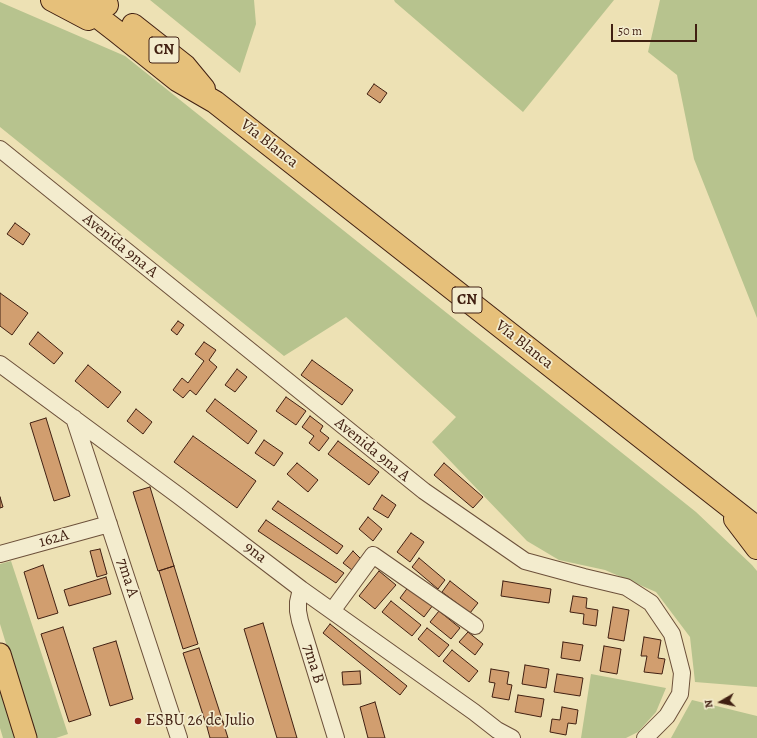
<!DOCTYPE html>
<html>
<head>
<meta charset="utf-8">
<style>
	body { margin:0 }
	#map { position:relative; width:757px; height:738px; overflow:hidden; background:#ede1b4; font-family:Alegreya,serif }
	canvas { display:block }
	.north { position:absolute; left:701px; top:682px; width:40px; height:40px; -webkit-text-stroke:3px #f3ecce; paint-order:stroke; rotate:261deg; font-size:11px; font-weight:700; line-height:16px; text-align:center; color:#412012 }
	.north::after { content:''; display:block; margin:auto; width:14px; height:18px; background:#412012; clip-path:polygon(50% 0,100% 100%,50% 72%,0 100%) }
	.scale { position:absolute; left:611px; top:24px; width:86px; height:18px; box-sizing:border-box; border:2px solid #412012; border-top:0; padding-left:5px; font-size:12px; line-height:14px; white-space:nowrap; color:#412012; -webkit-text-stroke:3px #f3ecce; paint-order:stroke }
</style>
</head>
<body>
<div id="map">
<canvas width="757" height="738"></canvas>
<div class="north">N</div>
<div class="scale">50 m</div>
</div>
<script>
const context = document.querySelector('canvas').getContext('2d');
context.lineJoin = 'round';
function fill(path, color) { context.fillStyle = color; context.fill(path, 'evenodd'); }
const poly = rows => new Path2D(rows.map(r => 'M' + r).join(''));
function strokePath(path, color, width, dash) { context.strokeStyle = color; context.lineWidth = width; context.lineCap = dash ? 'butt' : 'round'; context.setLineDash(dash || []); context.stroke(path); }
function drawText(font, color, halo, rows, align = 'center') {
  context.font = font + ' Alegreya,serif'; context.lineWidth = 3.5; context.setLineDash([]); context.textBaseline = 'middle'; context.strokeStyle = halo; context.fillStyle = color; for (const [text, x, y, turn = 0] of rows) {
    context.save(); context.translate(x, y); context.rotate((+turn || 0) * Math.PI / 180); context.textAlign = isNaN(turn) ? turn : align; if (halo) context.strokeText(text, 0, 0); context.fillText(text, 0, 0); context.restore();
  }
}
const green = poly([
	[150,0,254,0,256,24,240,73],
	[394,0,614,0,523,112,395,2],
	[660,0,757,0,757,318,694,159,677,75,648,52],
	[0,2,125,56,696,512,752,565,757,571,757,687,695,682,690,637,656,592,605,570,559,560,527,541,432,442,456,417,346,317,284,356,0,127],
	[11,561,68,734,56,738,35,738,0,624,0,564],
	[591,674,666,688,656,712,638,732,626,738,581,738],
	[0,684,17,738,3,738,0,728],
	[692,700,757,716,757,738,671,738]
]);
const building = poly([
	[374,84,387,93,380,103,367,94,374,84],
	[15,223,30,234,23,245,7,234,15,223],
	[0,293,28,313,12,335,0,326,0,293],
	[178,321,184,325,177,335,171,330,178,321],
	[38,332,63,353,54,364,29,344,38,332],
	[204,342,216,350,209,360,217,367,196,395,190,390,183,398,173,390,182,378,188,383,204,361,195,354,204,342],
	[312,360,353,390,342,405,301,375,312,360],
	[88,365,121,392,108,408,75,381,88,365],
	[237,369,247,377,235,392,225,385,237,369],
	[286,397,306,411,296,425,276,411,286,397],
	[215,399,257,431,248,444,206,411,215,399],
	[136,409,152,422,143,434,127,421,136,409],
	[310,416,323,426,320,431,329,438,319,451,309,443,314,436,302,427,310,416],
	[46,418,70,496,54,501,30,423,46,418],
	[193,436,256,481,237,508,174,462,193,436],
	[264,440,283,453,274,466,255,453,264,440],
	[338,441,379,472,369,485,328,454,338,441],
	[297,463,318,480,308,492,287,474,297,463],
	[444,463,483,497,473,508,434,475,444,463],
	[150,487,174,566,158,571,133,492,150,487],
	[382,495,396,505,388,518,373,509,382,495],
	[0,497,3,507,0,508,0,497],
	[278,501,343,546,337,554,272,509,278,501],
	[368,517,382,529,373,541,359,529,368,517],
	[266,520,344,573,336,583,258,531,266,520],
	[411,533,424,542,410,562,397,552,411,533],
	[100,549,107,574,97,577,90,551,100,549],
	[353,551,361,559,352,570,343,563,353,551],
	[419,558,445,580,438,589,412,567,419,558],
	[43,565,58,613,38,619,24,572,43,565],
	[174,566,198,644,183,649,159,571,174,566],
	[379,571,396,585,375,609,359,596,379,571],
	[106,577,111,594,69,606,64,590,106,577],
	[450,581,478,603,470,613,442,592,450,581],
	[503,581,551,589,549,603,501,596,503,581],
	[409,586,433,605,424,617,400,598,409,586],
	[573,596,587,598,586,608,598,610,596,626,583,624,584,614,570,612,573,596],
	[391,601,421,625,412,636,382,612,391,601],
	[613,607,629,610,624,641,608,638,613,607],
	[439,611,460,628,451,639,430,622,439,611],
	[263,623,297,738,277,738,244,629,263,623],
	[330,624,407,686,400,695,323,633,330,624],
	[63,627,91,715,69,722,41,634,63,627],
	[427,628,449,645,439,657,418,639,427,628],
	[468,632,483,644,475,655,459,642,468,632],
	[644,637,661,640,658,658,665,659,662,674,644,672,647,656,641,656,644,637],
	[116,641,133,699,110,706,93,648,116,641],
	[563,642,583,645,580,661,561,658,563,642],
	[604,646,621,649,617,674,600,671,604,646],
	[199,648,223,722,207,727,183,653,199,648],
	[452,650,478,671,469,682,443,661,452,650],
	[525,665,549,669,546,688,522,684,525,665],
	[491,669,509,672,507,684,512,685,509,700,492,697,495,683,489,682,491,669],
	[360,671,361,684,343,685,342,672,360,671],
	[557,674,583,678,580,696,554,692,557,674],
	[518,695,544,699,541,717,515,712,518,695],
	[375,702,385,738,368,738,360,707,375,702],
	[562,707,578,710,576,724,568,723,566,735,550,732,552,719,560,720,562,707],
	[223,722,228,738,210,738,207,727,223,722]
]);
const minor = poly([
	[0,149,424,491,525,561,584,577,626,587,651,603,672,634,682,673,680,694,667,716,645,738],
	[0,364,179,496,301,589,474,712,497,730,512,738],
	[74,418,179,738],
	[0,554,109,524],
	[301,589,298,602,298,611,300,621,336,738],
	[332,611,373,555,475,626]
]);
const major = poly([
	[0,654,26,738]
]);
const highway = poly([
	[52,0,88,19],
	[76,0,116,31,177,80,215,102,757,528],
	[103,0,107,5],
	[133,25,185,66,204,89],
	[735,519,757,548]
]);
const markers = [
	[138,721,4,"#8f2418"]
];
const shields = [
	[164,50,30],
	[467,300,30]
];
const shieldNames = [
	["CN",164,50],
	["CN",467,300]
];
const streetNames = [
	["Vía Blanca",269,144,38],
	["Avenida 9na A",120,246,39],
	["Vía Blanca",524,345,38],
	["Avenida 9na A",372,450,39],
	["162A",54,539,-15],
	["9na",255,553,37],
	["7ma A",127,578,72],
	["7ma B",313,664,73]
];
const poiNames = [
	["ESBU 26 de Julio",146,721]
];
fill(green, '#b7c38e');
fill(building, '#d19e6f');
strokePath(building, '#412012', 1);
strokePath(minor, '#6c503a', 18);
strokePath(major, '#412012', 23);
strokePath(highway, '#412012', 24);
strokePath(minor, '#f3ecce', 16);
strokePath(major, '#e6c07a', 21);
strokePath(highway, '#e6c07a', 22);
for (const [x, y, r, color] of markers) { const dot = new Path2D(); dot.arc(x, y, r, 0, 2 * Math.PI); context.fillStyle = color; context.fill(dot); strokePath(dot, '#f3ecce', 1.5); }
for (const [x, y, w] of shields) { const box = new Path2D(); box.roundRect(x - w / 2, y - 13, w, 26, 3); context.fillStyle = '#f3ecce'; context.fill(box); strokePath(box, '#412012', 1); }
drawText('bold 15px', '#412012', null, shieldNames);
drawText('16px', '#412012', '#f3ecce', streetNames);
drawText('16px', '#412012', '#f3ecce', poiNames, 'left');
</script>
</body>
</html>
